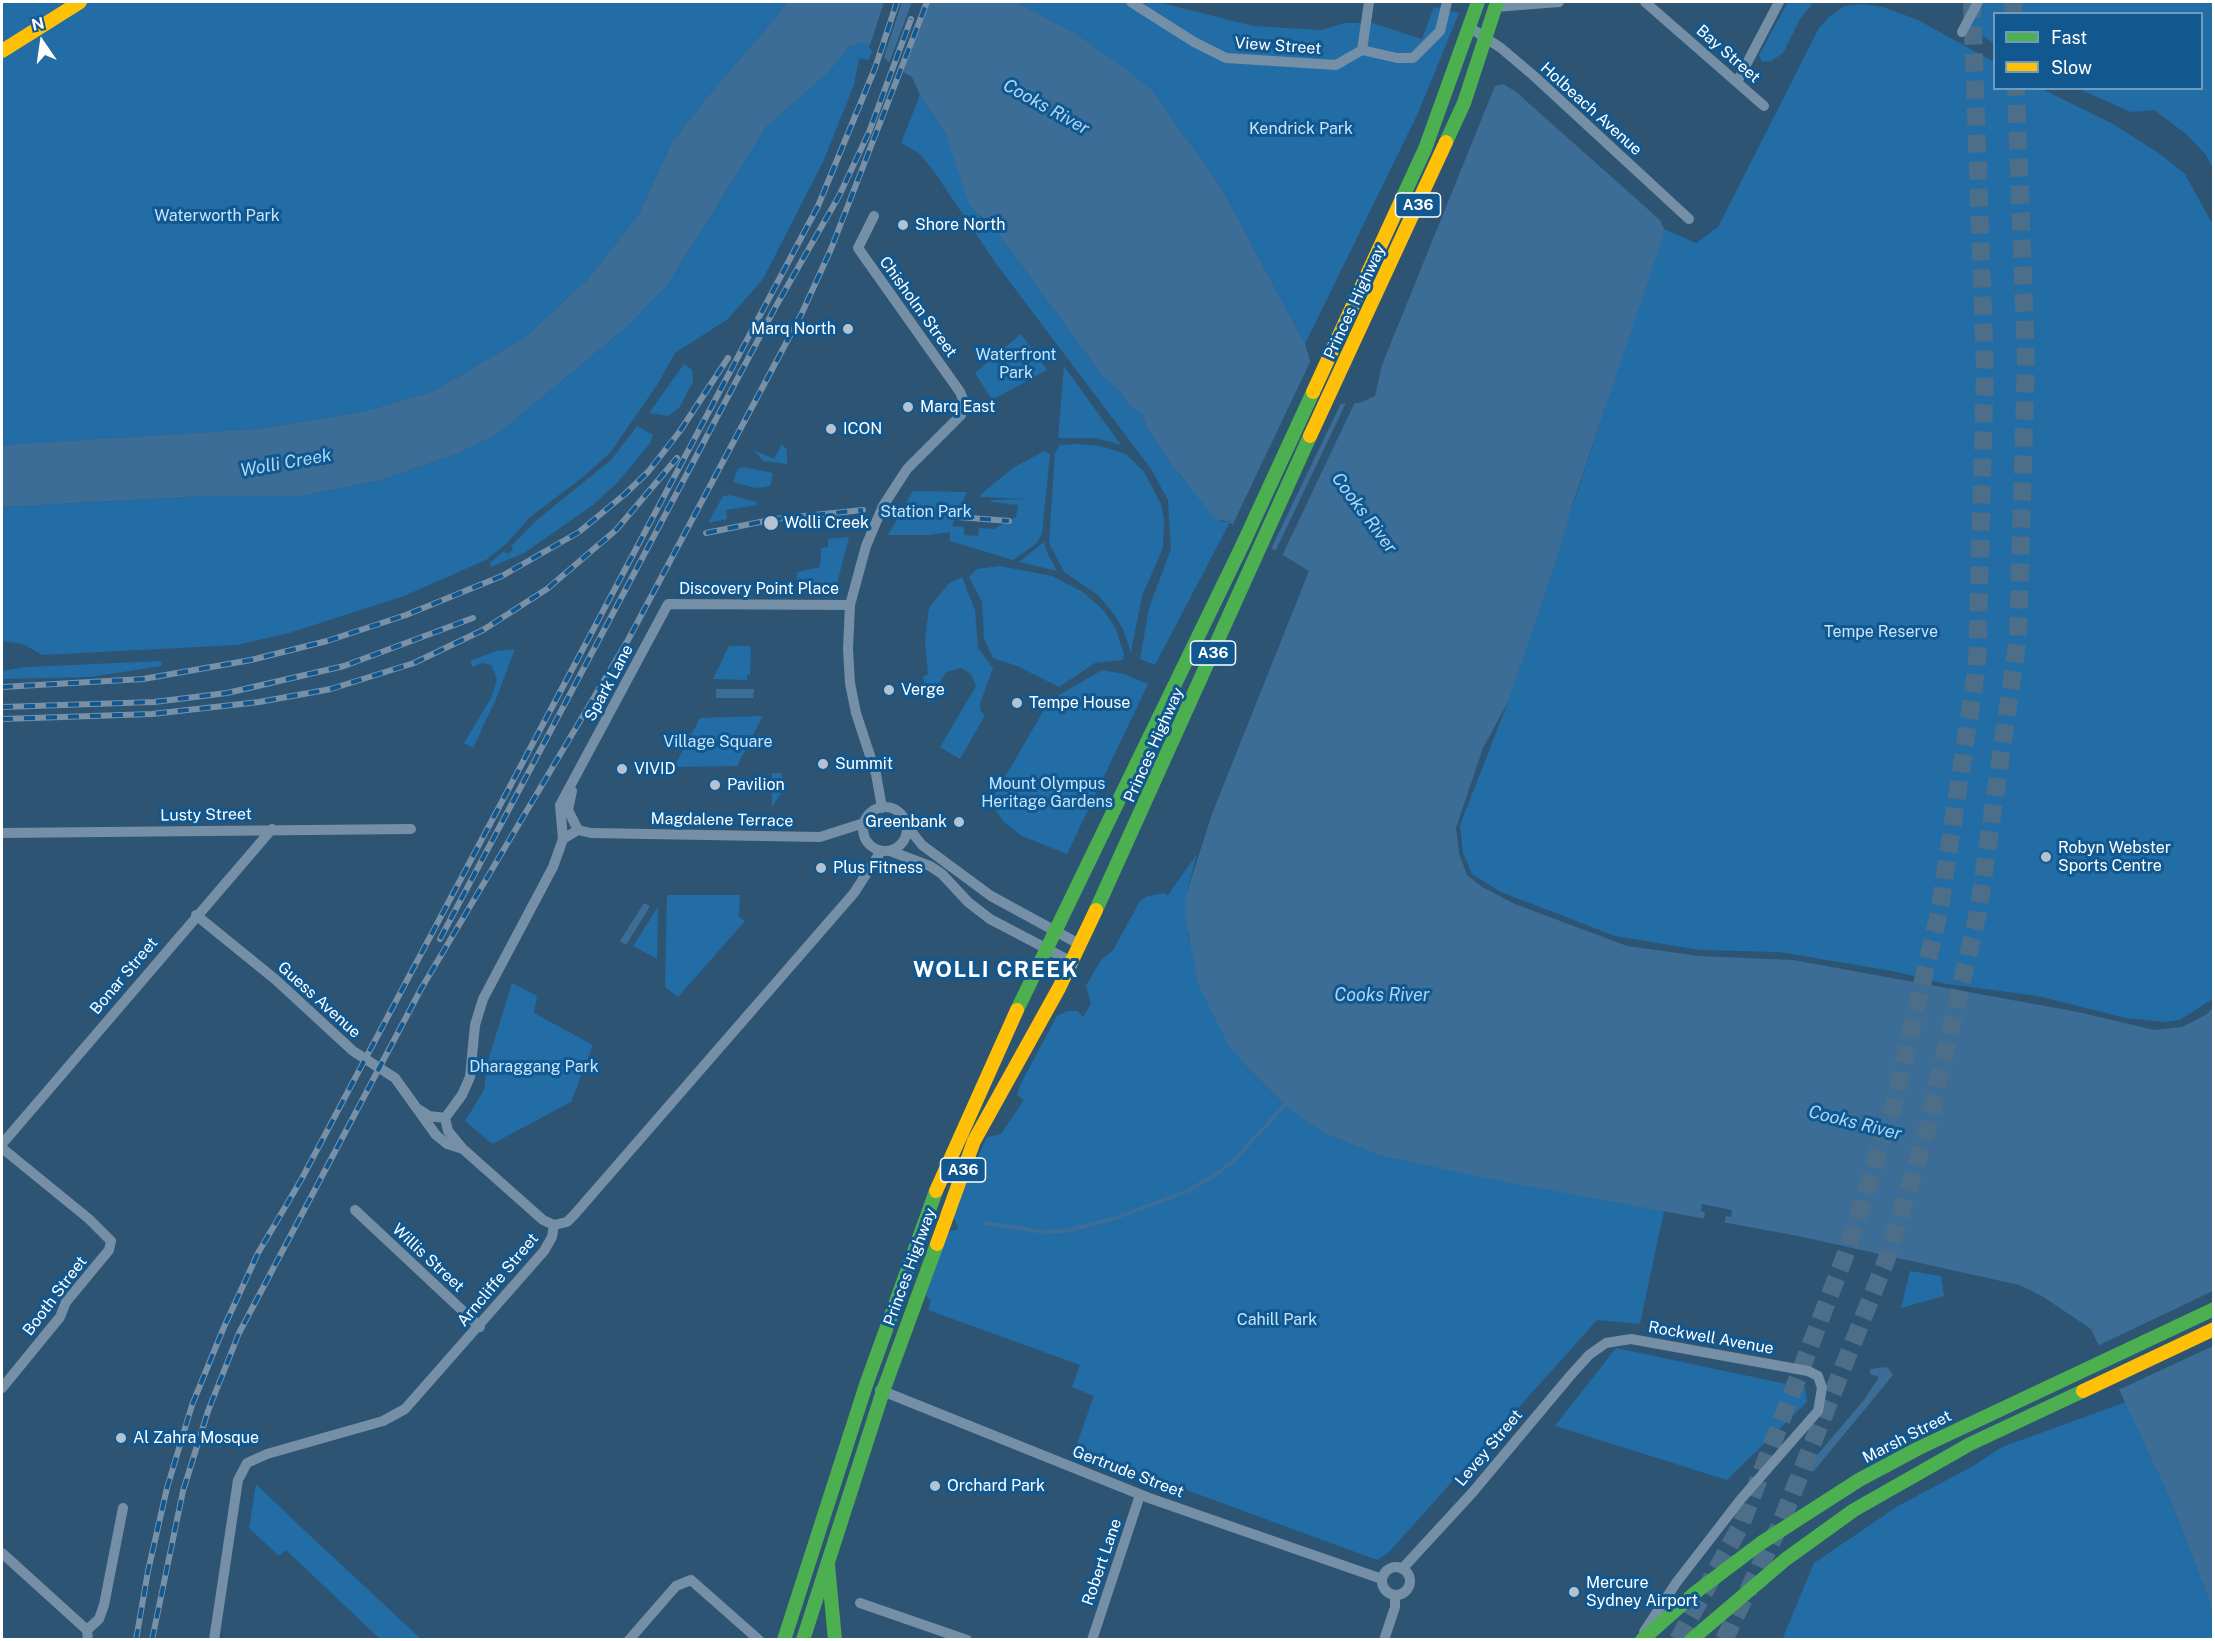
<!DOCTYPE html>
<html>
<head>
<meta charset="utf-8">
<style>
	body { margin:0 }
	#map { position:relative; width:2215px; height:1641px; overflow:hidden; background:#2e5473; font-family:"Public Sans",sans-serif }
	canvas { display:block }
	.frame { position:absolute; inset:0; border:3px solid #fff; pointer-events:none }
	.legend { position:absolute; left:1993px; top:12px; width:210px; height:78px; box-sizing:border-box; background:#115890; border:2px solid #709bbc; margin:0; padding:8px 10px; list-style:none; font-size:18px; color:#fff }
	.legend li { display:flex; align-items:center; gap:12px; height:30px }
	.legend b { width:30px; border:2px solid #709bbc }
	.north { position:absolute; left:12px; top:12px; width:60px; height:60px; -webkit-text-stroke:4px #115890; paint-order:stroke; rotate:347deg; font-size:16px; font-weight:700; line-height:24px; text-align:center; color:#fff }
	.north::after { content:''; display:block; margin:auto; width:21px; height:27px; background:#fff; clip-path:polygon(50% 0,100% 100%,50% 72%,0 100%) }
</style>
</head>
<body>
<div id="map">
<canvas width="2215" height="1641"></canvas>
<div class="frame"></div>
<ul class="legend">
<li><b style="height:8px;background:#4caf50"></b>Fast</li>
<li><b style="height:8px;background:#ffc107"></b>Slow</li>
</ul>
<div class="north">N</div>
</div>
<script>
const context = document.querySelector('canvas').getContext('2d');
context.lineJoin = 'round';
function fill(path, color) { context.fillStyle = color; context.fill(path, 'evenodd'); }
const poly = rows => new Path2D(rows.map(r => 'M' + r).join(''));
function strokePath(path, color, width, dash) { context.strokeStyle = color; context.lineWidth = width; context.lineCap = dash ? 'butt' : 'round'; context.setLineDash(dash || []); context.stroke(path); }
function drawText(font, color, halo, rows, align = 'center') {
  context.font = font + ' "Public Sans",sans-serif'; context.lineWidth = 6; context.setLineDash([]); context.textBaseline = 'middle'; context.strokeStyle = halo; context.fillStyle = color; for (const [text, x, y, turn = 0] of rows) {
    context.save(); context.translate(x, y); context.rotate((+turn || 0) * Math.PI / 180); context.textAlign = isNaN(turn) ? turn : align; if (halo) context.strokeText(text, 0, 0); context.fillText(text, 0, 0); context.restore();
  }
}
const green = poly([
	[2,2,787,2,779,14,717,85,672,142,639,214,587,280,525,337,434,391,362,412,257,429,2,445],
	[1016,2,1158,2,1253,26,1322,30,1344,23,1372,23,1422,39,1434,7,1459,13,1418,113,1305,344,1222,189,1152,90,1075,33],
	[1788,2,1814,2,1800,19,1783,53,1771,61,1762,62,1759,55],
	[1984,2,2213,2,2213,169,2206,155,2186,134,2154,110,2131,112,2079,89,2202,88,2202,14,1994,14,1994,43,1971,29,1969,24],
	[1862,4,1883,7,1918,20,1994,62,1994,88,2042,89,2113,124,2160,154,2185,174,2214,227,2214,998,2180,1020,2164,1022,2126,1018,2038,996,1947,984,1892,971,1779,952,1700,950,1615,936,1501,892,1472,874,1463,853,1460,825,1508,702,1664,229,1696,243,1718,227,1819,28,1830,16,1844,6],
	[861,43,874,46,869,60,859,58,854,85,823,162,763,279,728,319,675,353,657,385,610,453,583,477,530,517,507,543,486,560,404,596,289,633,237,645,42,655,23,644,2,641,2,507,206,496,301,496,381,480,457,454,499,433,628,326,666,287,767,126,829,72,849,47],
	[920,95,945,132,979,216,998,233,1103,377,1119,391,1130,407,1142,414,1147,428,1180,475,1222,522,1230,522,1155,665,1140,659,1149,608,1171,549,1168,500,1151,469,997,265,935,173,920,154,901,143],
	[1021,334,1047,370,992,400,975,373],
	[684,364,692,370,693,382,679,408,668,416,649,413],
	[1064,366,1121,445,1096,438,1058,438],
	[637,426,653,435,650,443,618,482,593,505,524,553,491,567,490,563,504,551,507,554,513,550,511,546,538,519,611,460],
	[782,444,787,450,787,464,763,461,754,450,774,459],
	[1075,444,1100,446,1126,454,1144,472,1161,504,1164,520,1163,548,1142,596,1131,652,1123,629,1113,613,1098,595,1064,572,1049,543,1055,453,1060,445],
	[1044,451,1050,454,1042,534,1036,544,1013,560,950,541,950,532,929,535,888,535,913,491,967,492,952,526,964,527,964,535,978,536,979,528,994,529,1011,520,1016,517,1018,505,991,502,991,500,1028,499,981,497,981,494,1013,468],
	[743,467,773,473,770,486,756,488,733,482,738,469],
	[730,495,757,502,757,505,726,510,727,519,708,523,723,496],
	[849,537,835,591,796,591,797,572,820,567,821,548,828,547,828,539],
	[1044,542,1048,554,1057,571,1019,562],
	[1000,566,1052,576,1083,592,1104,611,1115,627,1124,654,1123,660,1095,663,1059,687,1017,666,993,658,984,639,982,602,969,577,977,569],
	[962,577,975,610,978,648,993,668,980,704,980,710,985,715,960,759,940,747,976,686,971,674,961,668,946,672,940,682,944,684,934,702,931,700,928,703,923,676,928,675,925,641,929,608,949,583],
	[729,646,751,646,750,675,747,675,747,680,713,679],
	[515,649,496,699,473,748,464,743,491,698,497,679,491,665,482,663,472,667,470,661,496,651],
	[161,661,162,666,90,677,2,679,2,671,27,667],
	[1102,670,1124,674,1148,684,1067,854,1022,836,1005,823,990,803,1049,701],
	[763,716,737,766,674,767,700,718],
	[772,773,781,773,785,787,772,807],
	[1197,854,1186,895,1188,937,1246,1066,1286,1106,1326,1134,1381,1156,1664,1211,1640,1324,1597,1320,1389,1552,1377,1560,1075,1449,1094,1396,1072,1387,1080,1365,928,1310,931,1300,926,1296,947,1232,957,1230,958,1226,953,1217,969,1175,987,1137,1001,1134,1024,1100,1017,1095,1020,1085,1057,1016,1067,1011,1077,1011,1083,1017,1091,1004,1086,986,1101,960,1113,950,1140,901,1148,896,1164,893,1168,895],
	[667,895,740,895,739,917,745,921,678,997,665,987],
	[658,907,657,959,633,946],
	[512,983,537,996,534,1013,593,1045,571,1102,492,1144,465,1121,484,1090,488,1061],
	[1910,1271,1941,1276,1944,1296,1901,1308],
	[1616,1348,1805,1388,1807,1402,1727,1480,1555,1426],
	[2126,1402,2171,1501,2213,1610,2213,1639,1782,1640,1814,1563,1898,1506,1973,1466,2002,1447],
	[256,1484,304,1530,421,1639,380,1639,286,1550,279,1556,249,1528]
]);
const water = poly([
	[787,2,1016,2,1075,33,1125,69,1152,90,1222,189,1305,344,1319,390,1339,404,1359,403,1375,396,1382,365,1495,86,1503,84,1515,91,1660,220,1664,229,1660,246,1575,497,1554,567,1508,702,1483,748,1456,828,1459,853,1467,875,1482,887,1515,904,1627,946,1699,956,1793,960,2078,1012,2154,1030,2182,1027,2207,1014,2213,1008,2213,1610,2171,1501,2091,1329,2042,1296,2019,1285,1798,1236,1516,1184,1381,1156,1326,1134,1307,1122,1286,1106,1246,1066,1229,1046,1198,984,1185,917,1186,895,1212,814,1309,571,1263,543,1241,535,1230,522,1215,519,1170,462,1147,428,1142,414,1130,407,1119,391,1103,377,998,233,970,206,945,132,920,95,912,77,891,65,874,46,861,43,849,47,829,72,767,126,666,287,628,326,499,433,457,454,381,480,301,496,206,496,2,507,2,445,257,429,362,412,434,391,525,337,587,280,639,214,672,142,717,85,779,14],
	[716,689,754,689,753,698,716,698],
	[644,903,650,906,626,945,620,941],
	[1887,1367,1893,1375,1813,1472,1807,1467,1864,1400,1879,1377,1870,1374,1870,1369]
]);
const pier = poly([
	[884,2,902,2,883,60,869,48],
	[912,2,929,2,902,75,888,66],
	[1312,358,1322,388,1342,401,1270,551,1239,538,1231,528],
	[1356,400,1281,558,1274,554,1347,401],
	[1702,1204,1732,1210,1731,1217,1726,1216,1724,1226,1703,1222,1705,1212,1701,1211],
	[2213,1291,2213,1346,2118,1390,2097,1346]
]);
const stream = poly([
	[984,1223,1044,1232,1066,1231,1116,1218,1187,1191,1214,1176,1233,1161,1287,1103]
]);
const highwayTunnel = poly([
	[2013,2,2014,14],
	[1678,1640,1741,1525,1846,1253,1893,1107,1939,913,1977,666,1985,368,1972,2],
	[1724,1640,1779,1527,1887,1258,1927,1129,1978,913,2018,638,2026,358,2016,88]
]);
const street = poly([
	[1131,2,1194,42,1226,58,1336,65,1362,50,1397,58,1413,58,1440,31,1447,2],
	[1645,2,1764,106],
	[1495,7,1559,2],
	[1469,27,1501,48,1534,76,1689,219],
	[1962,32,1978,2],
	[1362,50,1369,2],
	[1737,82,1779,2],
	[874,216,858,248,960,392,965,404,961,415,907,469,883,506,866,546,850,605,848,649,850,683,856,713,876,774,882,808],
	[572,791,568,810,578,830],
	'863 829a22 22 0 1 1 44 0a22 22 0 1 1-44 0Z',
	[907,826,922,845,991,896,1081,945],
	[578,830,591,833,820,837,864,823],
	[2,833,411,829],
	[563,839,560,805,668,604,850,605],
	[890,851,930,866,942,874,968,902,990,919,1072,962],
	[196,915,276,980,353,1051,395,1078,436,1135,447,1144,463,1149],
	[418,1109,429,1116,445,1118],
	[445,1118,462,1095,470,1077,475,1025,483,999,553,867,563,839,578,830],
	[445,1118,448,1131,463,1149,543,1220,554,1225],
	[2,1144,272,829],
	[2,1148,89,1219,111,1241,109,1250,66,1302,60,1317,2,1388],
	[355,1210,480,1327],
	[554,1225,567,1222,574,1215,854,893,881,851],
	[880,1390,1149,1498,1382,1579],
	[2,1553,87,1630],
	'1382 1581a14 14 0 1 1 28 0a14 14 0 1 1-28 0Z',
	[1402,1569,1472,1493,1570,1376,1589,1355,1606,1343,1631,1339,1808,1371,1818,1376,1822,1388,1818,1411,1741,1499,1676,1583,1644,1632],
	[860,1603,967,1640],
	[88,1640,87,1630,99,1619,104,1605,123,1508],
	[214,1640,238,1480,247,1463,267,1454,383,1421,405,1409,544,1251,552,1237,554,1225],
	[629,1640,676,1586,691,1580,759,1640],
	[1092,1640,1140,1495],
	[1384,1640,1395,1607,1395,1595]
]);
const fast = poly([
	[1446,142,1464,103,1497,2],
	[1400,203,1425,149,1478,2],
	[1096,910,1310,436],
	[1017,1010,1242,546,1313,392],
	[828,1565,835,1640],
	[784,1640,866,1385,936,1191],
	[803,1640,883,1391,937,1244],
	[1642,1640,1696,1592,1761,1543,1859,1480,1919,1448,2214,1309],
	[1691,1640,1786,1559,1854,1510,1970,1444,2083,1391]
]);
const slow = poly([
	[2,51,80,2],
	[1313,392,1400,203],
	[1310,436,1446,142],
	[936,1191,1017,1010],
	[937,1244,974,1141,1059,988,1096,910],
	[2083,1391,2214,1329]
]);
const rail = poly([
	[958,517,1009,521],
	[706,533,775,519,863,510],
	[2,687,143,679,251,660,327,641,406,615,502,576,579,532,625,494,648,472,680,431,728,358],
	[2,707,154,702,227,693,344,666,473,618],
	[2,719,152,714,259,702,331,689,414,663,483,630,547,589,616,530,677,458],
	[440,939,776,306,839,196,869,132,911,19],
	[136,1640,148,1571,167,1488,192,1405,224,1327,258,1253,301,1180,818,206,875,68,897,2],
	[152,1640,183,1491,208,1411,239,1333,421,989,628,640,801,315,831,249,927,2]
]);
const markers = [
	[903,225,6,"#b6c3ce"],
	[848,329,6,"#b6c3ce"],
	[908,407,6,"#b6c3ce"],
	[831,429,6,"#b6c3ce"],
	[771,523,8,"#b6c3ce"],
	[889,690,6,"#b6c3ce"],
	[1017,703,6,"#b6c3ce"],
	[823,764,6,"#b6c3ce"],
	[622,769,6,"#b6c3ce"],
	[715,785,6,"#b6c3ce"],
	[959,822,6,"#b6c3ce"],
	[2046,857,6,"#b6c3ce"],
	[821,868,6,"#b6c3ce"],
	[121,1438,6,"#b6c3ce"],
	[935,1486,6,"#b6c3ce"],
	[1574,1592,6,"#b6c3ce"]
];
const shields = [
	[1418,205,45],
	[1213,653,45],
	[963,1170,45]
];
const shieldNames = [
	["A36",1418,205],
	["A36",1213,653],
	["A36",963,1170]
];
const streetNames = [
	["View Street",1278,46,4],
	["Bay Street",1728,54,41],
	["Holbeach Avenue",1591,109,42],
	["Princes Highway",1355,302,-65],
	["Chisholm Street",918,307,54],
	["Discovery Point Place",759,589],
	["Spark Lane",609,683,-62],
	["Princes Highway",1154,745,-66],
	["Lusty Street",206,815,-1],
	["Magdalene Terrace",722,820,1],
	["Bonar Street",124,976,-50],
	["Guess Avenue",319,1000,42],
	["Willis Street",428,1258,43],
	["Princes Highway",910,1267,-70],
	["Arncliffe Street",498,1280,-50],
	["Booth Street",55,1296,-53],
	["Rockwell Avenue",1711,1338,10],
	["Marsh Street",1907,1437,-27],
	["Levey Street",1489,1448,-50],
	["Gertrude Street",1128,1472,21],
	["Robert Lane",1102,1562,-71]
];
const parkNames = [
	["Kendrick Park",1301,129],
	["Waterworth Park",217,216],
	["Waterfront",1016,355],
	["Park",1016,373],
	["Station Park",926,512],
	["Tempe Reserve",1881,632],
	["Village Square",718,742],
	["Mount Olympus",1047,784],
	["Heritage Gardens",1047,802],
	["Dharaggang Park",534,1067],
	["Cahill Park",1277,1320]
];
const poiNames = [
	["Shore North",915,225],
	["Marq North",836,329,"right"],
	["Marq East",920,407],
	["ICON",843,429],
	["Wolli Creek",784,523],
	["Verge",901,690],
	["Tempe House",1029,703],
	["Summit",835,764],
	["VIVID",634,769],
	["Pavilion",727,785],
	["Greenbank",947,822,"right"],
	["Robyn Webster",2058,848],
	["Sports Centre",2058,866],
	["Plus Fitness",833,868],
	["Al Zahra Mosque",133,1438],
	["Orchard Park",947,1486],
	["Mercure",1586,1583],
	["Sydney Airport",1586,1601]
];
const waterNames = [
	["Cooks River",1046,107,29],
	["Wolli Creek",286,463,-10],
	["Cooks River",1364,513,53],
	["Cooks River",1382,995],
	["Cooks River",1855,1123,14]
];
const districtNames = [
	["WOLLI CREEK",996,970]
];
fill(green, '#226da5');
fill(water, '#3c6d96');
fill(pier, '#2e5473');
strokePath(stream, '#3c6d96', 4);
strokePath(highwayTunnel, '#4d6e88', 18, [18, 9]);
strokePath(street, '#7590a6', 10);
strokePath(fast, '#4caf50', 14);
strokePath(slow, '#ffc107', 14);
strokePath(rail, '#7991a6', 6);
strokePath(rail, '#115890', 4, [11]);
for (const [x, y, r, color] of markers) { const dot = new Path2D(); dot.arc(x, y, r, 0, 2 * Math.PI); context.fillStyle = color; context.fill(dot); strokePath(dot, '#115890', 2); }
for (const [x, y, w] of shields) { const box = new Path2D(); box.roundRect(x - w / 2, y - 12, w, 24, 4.5); context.fillStyle = '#115890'; context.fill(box); strokePath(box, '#fff', 1.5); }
drawText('bold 15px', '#fff', null, shieldNames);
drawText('16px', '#fff', '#115890', streetNames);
drawText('16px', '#c4e5fd', '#115890', parkNames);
drawText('16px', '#fff', '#115890', poiNames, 'left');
drawText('italic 18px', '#a8d7f9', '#115890', waterNames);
context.letterSpacing = '1.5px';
drawText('bold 22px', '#fff', '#115890', districtNames);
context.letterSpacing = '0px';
</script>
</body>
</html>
